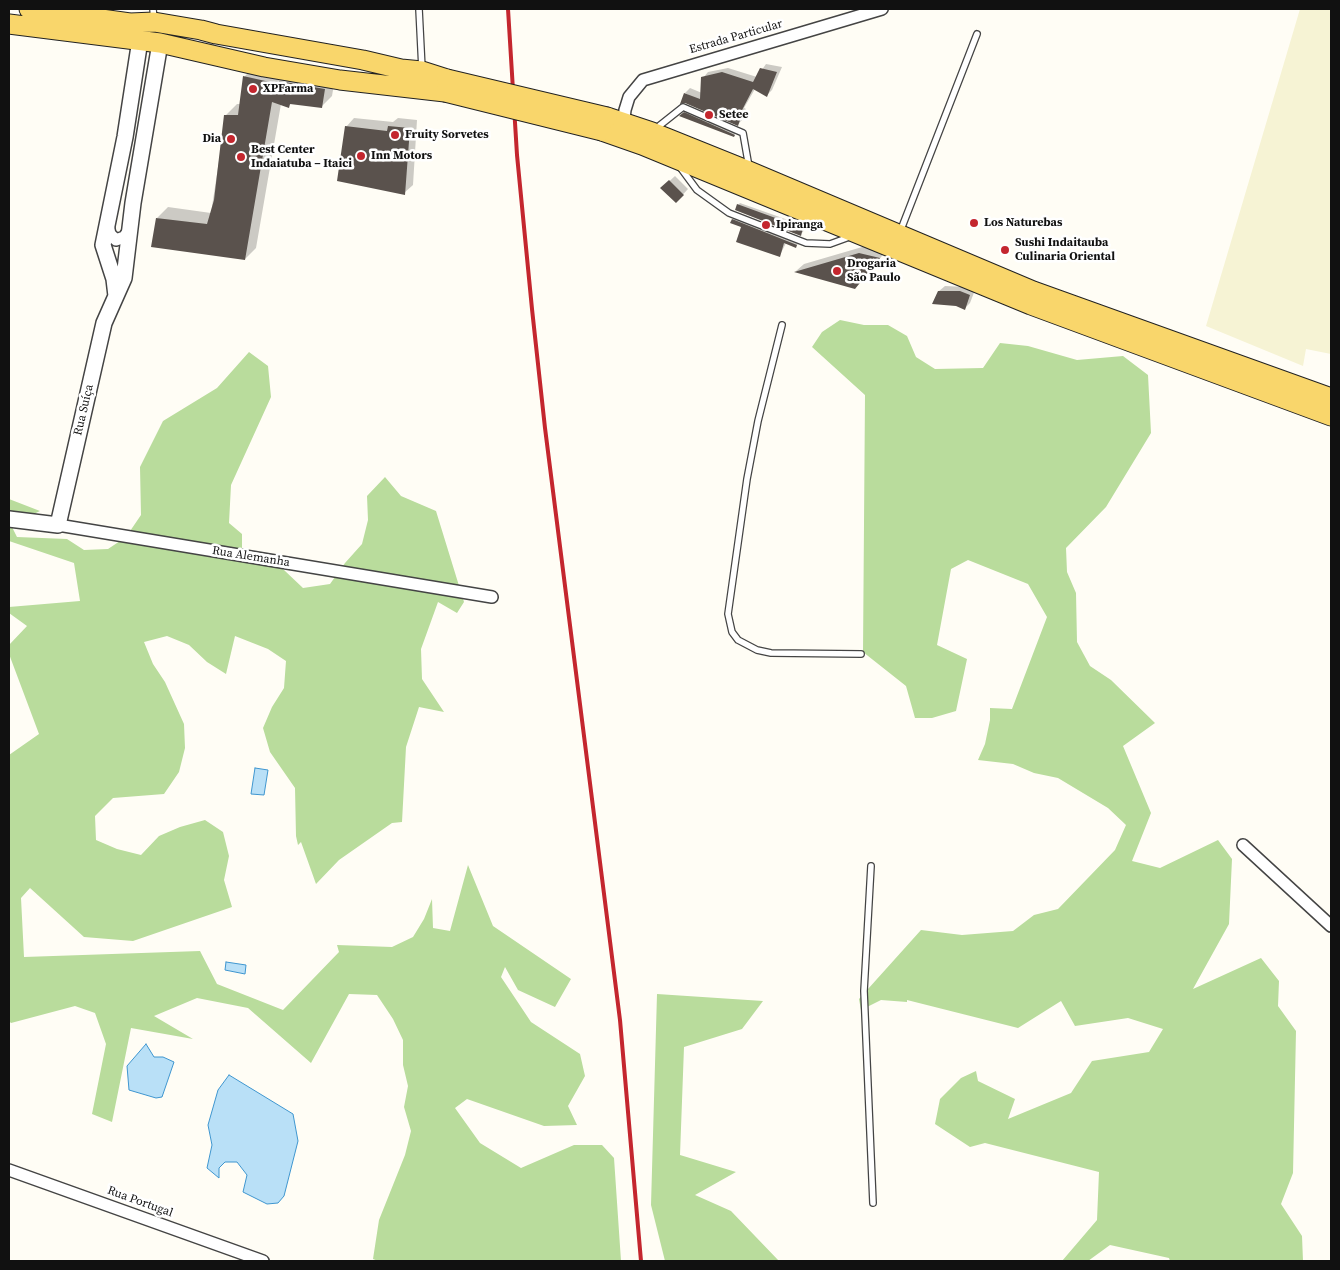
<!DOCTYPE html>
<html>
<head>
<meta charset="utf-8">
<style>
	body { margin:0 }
	#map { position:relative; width:1340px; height:1270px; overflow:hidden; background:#fffdf5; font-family:"Source Serif 4",serif }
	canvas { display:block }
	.frame { position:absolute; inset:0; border:10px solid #111; pointer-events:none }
</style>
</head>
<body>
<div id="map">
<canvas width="1340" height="1270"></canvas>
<div class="frame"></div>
</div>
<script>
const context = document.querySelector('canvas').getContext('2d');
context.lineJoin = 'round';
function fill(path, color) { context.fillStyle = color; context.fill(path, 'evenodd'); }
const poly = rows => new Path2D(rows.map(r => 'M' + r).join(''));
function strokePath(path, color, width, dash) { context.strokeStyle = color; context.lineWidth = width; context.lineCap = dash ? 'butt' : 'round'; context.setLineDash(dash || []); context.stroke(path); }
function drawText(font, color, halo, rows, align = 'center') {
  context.font = font + ' "Source Serif 4",serif'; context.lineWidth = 5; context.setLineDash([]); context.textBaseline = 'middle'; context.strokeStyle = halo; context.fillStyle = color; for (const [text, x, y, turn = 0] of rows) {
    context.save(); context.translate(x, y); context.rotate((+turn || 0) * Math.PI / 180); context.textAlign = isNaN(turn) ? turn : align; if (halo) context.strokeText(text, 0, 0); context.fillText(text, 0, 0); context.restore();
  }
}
const farmland = poly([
	[1300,9,1331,9,1331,354,1306,349,1303,366,1206,326]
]);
const forest = poly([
	[840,320,864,325,888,325,907,336,916,357,935,369,983,368,1000,343,1028,346,1077,360,1123,356,1148,375,1151,433,1106,507,1066,548,1067,572,1076,593,1077,642,1090,666,1111,680,1155,723,1123,746,1151,813,1132,861,1160,868,1218,840,1232,859,1229,924,1193,989,1261,958,1279,981,1278,1006,1296,1031,1293,1173,1281,1204,1302,1236,1303,1261,1170,1261,1169,1258,1110,1245,1088,1261,1062,1261,1097,1220,1099,1172,985,1143,970,1147,935,1124,940,1099,961,1078,976,1071,978,1081,1015,1099,1008,1119,1071,1093,1092,1061,1149,1052,1163,1029,1128,1018,1075,1026,1061,1001,1018,1028,907,1000,907,1002,881,1000,861,1010,859,999,921,930,962,935,1013,931,1034,915,1058,909,1115,850,1126,825,1108,808,1058,778,1034,773,1013,764,978,760,985,744,990,720,990,708,1012,709,1047,617,1028,584,968,560,951,569,937,645,967,659,956,711,932,718,915,718,906,686,863,652,865,395,812,347,822,332],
	[249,352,268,366,271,397,231,485,229,523,242,534,242,559,266,558,284,570,303,588,330,584,345,563,362,544,368,520,367,496,385,477,401,496,436,511,464,602,457,613,438,602,421,649,422,679,444,712,419,707,406,747,402,822,392,823,339,860,316,884,301,842,298,845,296,836,295,788,270,752,263,728,272,707,284,688,286,661,268,649,235,636,226,674,207,662,189,645,167,636,144,642,153,664,165,682,184,724,185,748,179,772,164,794,113,798,95,816,96,840,117,849,141,855,159,836,180,827,205,820,223,832,229,856,224,880,232,907,133,941,84,937,30,888,21,898,24,957,200,951,217,984,283,1010,339,952,337,945,392,947,413,937,424,919,432,899,433,928,450,931,468,865,493,926,571,979,555,1007,518,990,505,967,501,977,531,1022,580,1054,585,1076,568,1106,577,1125,544,1126,467,1099,455,1108,480,1143,521,1168,574,1145,602,1145,614,1158,621,1261,378,1261,373,1259,379,1220,405,1155,411,1131,404,1107,408,1086,403,1065,403,1040,393,1019,377,995,349,994,311,1063,248,1008,197,998,154,1016,193,1039,131,1028,112,1122,92,1114,106,1044,95,1013,75,1006,11,1023,9,1021,9,755,39,734,9,654,9,645,27,626,9,613,9,607,80,601,74,563,9,541,9,499,40,511,11,525,17,537,67,539,84,550,108,549,126,537,141,515,140,467,163,421,217,388],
	[657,994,763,1001,742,1029,684,1047,680,1155,736,1172,695,1195,731,1211,779,1261,665,1261,651,1205]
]);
const water = poly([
	[255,768,268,770,264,795,251,794,255,768],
	[226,962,246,965,245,974,225,970,226,962],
	[146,1044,154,1057,163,1057,174,1062,162,1097,156,1098,129,1090,127,1066,146,1044],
	[229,1075,293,1114,298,1141,284,1196,278,1203,267,1204,243,1192,247,1175,237,1162,225,1162,219,1168,219,1178,207,1168,212,1145,208,1125,218,1090,229,1075]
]);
const shadow = poly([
	[766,64,782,67,772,90,767,95,755,89,744,108,746,109,743,119,738,124,685,93,690,88,702,93,703,78,708,72,728,68,757,77],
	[256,65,335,78,332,96,321,107,292,103,288,106,281,104,256,248,245,259,157,218,168,207,211,213,226,115,237,104,241,104,245,76],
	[687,111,736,133,734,135,681,116],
	[354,118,393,122,398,118,417,120,413,185,404,193,346,127],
	[675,176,688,189,676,202,662,188],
	[740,203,805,226,803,232,800,234,738,205],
	[736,216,799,243,796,246,786,243,780,255,733,220],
	[869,245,887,250,855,288,796,271,804,264],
	[945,286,966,287,975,290,970,303,965,308,939,291]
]);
const building = poly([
	[760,68,777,72,767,97,753,89,740,114,742,114,738,126,685,103,680,104,684,93,700,99,701,77,722,72,753,82],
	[243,76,279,84,279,81,325,89,322,108,290,104,289,108,272,102,245,260,151,247,156,218,207,224,214,200,224,115,238,115],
	[684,112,735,135,734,137,679,116],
	[345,126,387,131,388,126,410,128,405,195,337,181],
	[669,180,684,195,676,203,660,188],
	[737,204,803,228,801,236,735,210],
	[732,219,797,245,796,248,784,243,780,257,736,242,741,227,730,223],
	[859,253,880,258,855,289,794,272],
	[938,291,960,291,970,295,965,310,956,306,932,304]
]);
const service = poly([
	[153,9,154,20],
	[419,9,422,69],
	[654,130,683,107,743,133,749,167],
	[680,167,697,190,729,213,806,243,830,244,852,236],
	[900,232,977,34],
	[782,325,758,421,747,479,728,614,732,632,738,640,757,650,771,653,861,654],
	[871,866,864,991,873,1203]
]);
const minor = poly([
	[623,127,625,110,629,97,643,80,882,9],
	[108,225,110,234,116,240,124,237,130,229],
	[58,525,492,597],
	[1243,845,1331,926],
	[9,1170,263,1261]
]);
const tertiary = poly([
	[116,296,114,279,103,245,125,137,140,40],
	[9,519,58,525,104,323,124,278,133,203,160,43]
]);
const primary = poly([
	[29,9,130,23,154,22,201,30,216,34,363,60,401,69,422,71,447,79],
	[9,24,160,43,264,67,340,80,445,92],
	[607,117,652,132,749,171,1033,291,1331,398],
	[602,131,642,145,1031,305,1331,416]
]);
const rail = poly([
	[508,9,517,155,532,309,545,428,620,1020,641,1261]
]);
const primaryBridge = poly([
	[447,79,607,117],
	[445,92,602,131]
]);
const markers = [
	[253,89,5,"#c4262e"],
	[709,115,5,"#c4262e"],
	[395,135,5,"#c4262e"],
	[231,139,5,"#c4262e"],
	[361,156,5,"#c4262e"],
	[241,157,5,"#c4262e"],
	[974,223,5,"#c4262e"],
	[766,225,5,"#c4262e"],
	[1005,250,5,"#c4262e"],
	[837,271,5,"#c4262e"]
];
const streetNames = [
	["Estrada Particular",736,37,-16],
	["Rua Suíça",84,410,-77],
	["Rua Alemanha",251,557,9],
	["Rua Portugal",140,1202,20]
];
const poiNames = [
	["XPFarma",263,89],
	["Setee",719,115],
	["Fruity Sorvetes",405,135],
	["Dia",221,139,"right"],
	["Best Center",251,150],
	["Indaiatuba – Itaici",251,164],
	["Inn Motors",371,156],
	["Los Naturebas",984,223],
	["Ipiranga",776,225],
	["Sushi Indaitauba",1015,243],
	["Culinaria Oriental",1015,257],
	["Drogaria",847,264],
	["São Paulo",847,278]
];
fill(farmland, '#f6f3d4');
fill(forest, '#b9dc9c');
fill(water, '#b9e0f7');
strokePath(water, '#3f96cf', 1);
fill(shadow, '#0003');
fill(building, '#5a524d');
strokePath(service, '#444', 8);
strokePath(minor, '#444', 14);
strokePath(tertiary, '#444', 18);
strokePath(primary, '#222', 21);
strokePath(service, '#fff', 5.5);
strokePath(minor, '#fff', 11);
strokePath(tertiary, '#fff', 15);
strokePath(primary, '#f9d66b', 19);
strokePath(rail, '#c4262e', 4);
strokePath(primaryBridge, '#222', 21, []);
strokePath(primaryBridge, '#f9d66b', 19);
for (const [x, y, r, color] of markers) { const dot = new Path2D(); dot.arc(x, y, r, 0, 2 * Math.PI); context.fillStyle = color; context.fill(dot); strokePath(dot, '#fff', 2); }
drawText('12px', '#111', '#fff', streetNames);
drawText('bold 12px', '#111', '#fff', poiNames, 'left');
</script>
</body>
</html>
